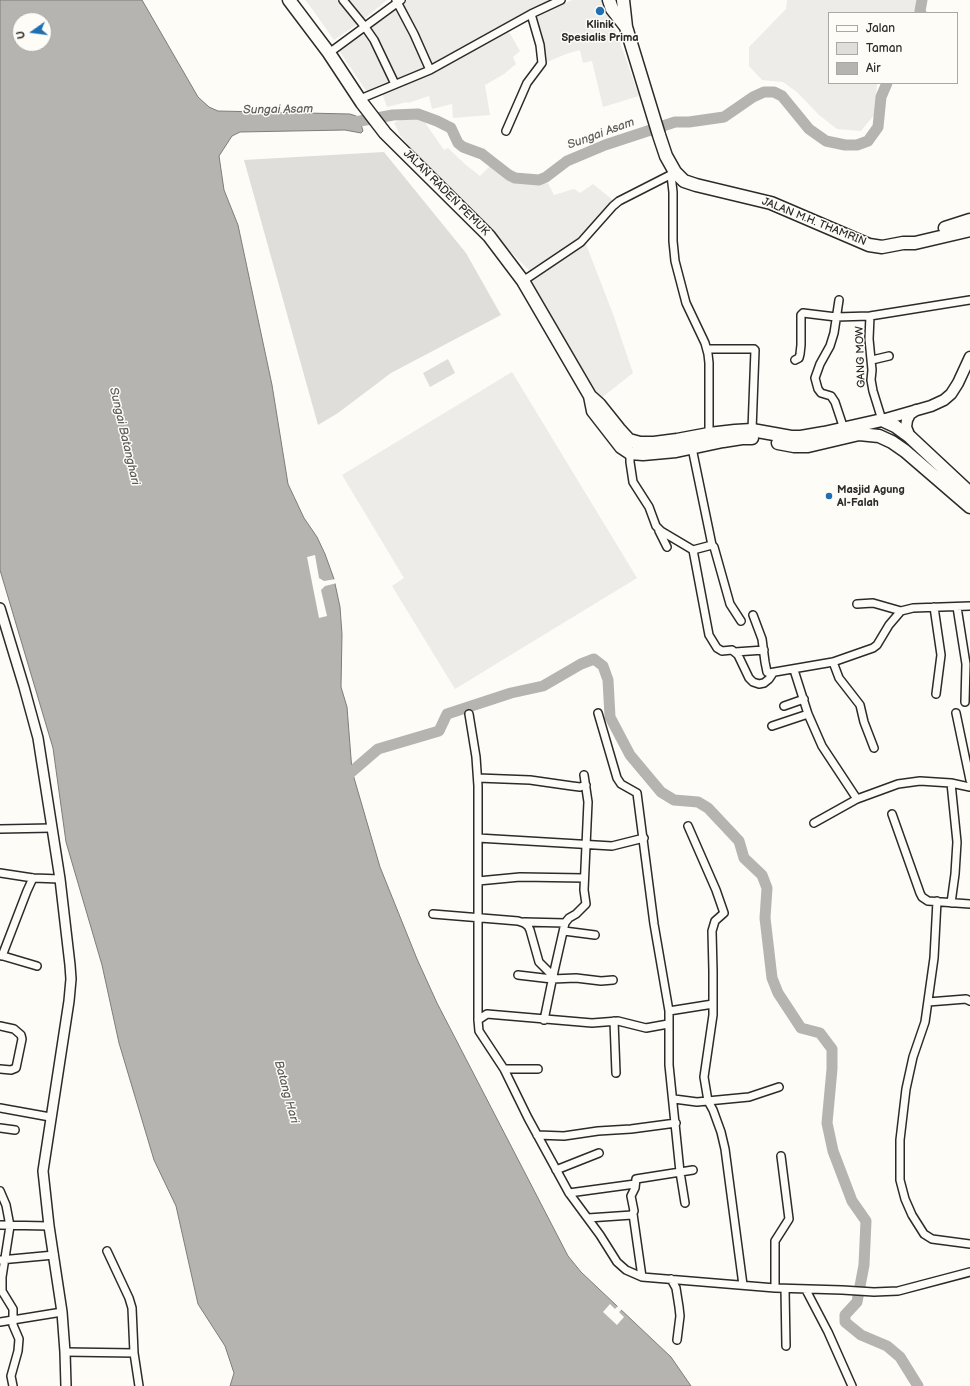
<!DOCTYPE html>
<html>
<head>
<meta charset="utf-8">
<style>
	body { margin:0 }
	#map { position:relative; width:970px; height:1386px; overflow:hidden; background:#fdfcf7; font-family:"Balsamiq Sans",sans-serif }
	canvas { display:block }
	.legend { position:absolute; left:828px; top:12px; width:130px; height:72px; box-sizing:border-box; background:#fdfcf7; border:1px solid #a9a8a5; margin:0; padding:5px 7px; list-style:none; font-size:12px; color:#2b2b2b }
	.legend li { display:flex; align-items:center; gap:8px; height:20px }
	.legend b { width:20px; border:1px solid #a9a8a5 }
	.north { position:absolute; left:12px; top:12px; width:40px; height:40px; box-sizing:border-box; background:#fdfcf7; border:1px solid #a9a8a5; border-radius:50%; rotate:256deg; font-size:11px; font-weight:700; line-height:16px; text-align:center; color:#2b2b2b }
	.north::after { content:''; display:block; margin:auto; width:14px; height:18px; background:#1f6fb2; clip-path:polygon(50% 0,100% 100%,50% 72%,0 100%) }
</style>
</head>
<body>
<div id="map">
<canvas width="970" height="1386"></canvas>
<ul class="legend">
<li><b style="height:5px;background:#fdfcf7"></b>Jalan</li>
<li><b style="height:11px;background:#dfdeda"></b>Taman</li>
<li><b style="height:11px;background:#b5b4b1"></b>Air</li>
</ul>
<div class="north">U</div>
</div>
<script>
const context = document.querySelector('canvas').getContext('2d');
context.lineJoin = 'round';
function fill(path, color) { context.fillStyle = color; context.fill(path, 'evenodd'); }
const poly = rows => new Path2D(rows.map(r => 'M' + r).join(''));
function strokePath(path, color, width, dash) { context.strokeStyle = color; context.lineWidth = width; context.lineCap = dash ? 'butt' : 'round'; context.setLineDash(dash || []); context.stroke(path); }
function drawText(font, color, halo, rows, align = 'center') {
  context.font = font + ' "Balsamiq Sans",sans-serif'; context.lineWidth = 3; context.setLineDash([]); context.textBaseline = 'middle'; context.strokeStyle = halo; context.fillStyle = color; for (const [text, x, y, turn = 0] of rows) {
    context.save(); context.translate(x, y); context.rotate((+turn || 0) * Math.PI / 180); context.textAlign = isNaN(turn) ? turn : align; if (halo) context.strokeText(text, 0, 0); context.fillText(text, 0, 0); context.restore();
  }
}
const built = poly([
	[305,0,342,0,359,23,334,40,310,6],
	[347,0,387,0,364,19],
	[402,0,555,0,432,66],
	[572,0,605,0,639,96,603,107,592,61,583,63,580,50,566,54,545,63,535,18],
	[787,0,921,0,918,13,829,13,829,83,877,83,875,114,861,131,837,129,819,115,797,92,783,82,762,80,749,66,749,47,786,9],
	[396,4,427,69,397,82,368,26],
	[365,28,393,84,369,95,338,49],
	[508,30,520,51,513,57,516,64,504,74,485,85,490,115,453,118,452,104,432,109,429,96,408,103,407,102,387,107,382,93],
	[417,111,444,150,448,148,466,165,480,176,495,161,513,177,540,183,548,183,554,195,574,189,580,193,593,184,614,201,590,226,575,240,531,272,424,166,400,135,394,123],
	[584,239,613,314,633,373,600,399,591,392,526,279],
	[512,372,637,578,455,689,392,586,404,578,342,475]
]);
const green = poly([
	[384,152,466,253,501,315,391,373,338,413,318,425,244,160],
	[448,359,455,373,430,387,423,373]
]);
const water = poly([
	[0,0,142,0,198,97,209,107,218,111,350,114,356,116,360,121,363,131,361,133,345,130,240,132,232,136,219,156,224,190,238,225,272,385,288,484,304,518,317,537,325,554,334,579,340,607,342,634,341,687,347,707,352,771,380,867,417,959,437,1003,568,1256,581,1272,671,1357,691,1386,230,1386,234,1373,225,1346,198,1304,176,1206,154,1160,119,1043,102,965,66,842,53,748,0,570,0,0],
	[20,20,44,20,44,44,20,44,20,20]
]);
const pier = poly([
	[315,555,319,578,324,581,336,579,337,583,325,586,321,590,327,616,319,618,307,557],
	[610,1304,615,1309,618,1306,622,1309,619,1312,624,1317,617,1325,603,1312]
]);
const river = poly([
	[921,13,920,11,922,0],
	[346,123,360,121,393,115,418,114,437,121,451,128,458,143,463,147,482,154,509,175,515,178,539,180,546,177,567,161,605,145,675,122,689,122,724,117,753,97,764,92,774,92,782,96,809,129,826,141,845,145,857,145,868,141,878,127,881,97,887,83],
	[342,780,378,749,439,731,447,714,511,693,543,686,581,664,594,659,603,666,608,680,610,717,630,755,661,792,674,800,698,802,708,808,739,841,744,858,762,875,767,888,765,918,772,978,778,993,801,1028,820,1033,832,1049,832,1069,827,1123,833,1151,852,1201,866,1221,864,1265,857,1302,845,1315,845,1322,861,1335,887,1346,900,1357,918,1386]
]);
const minor = poly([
	[343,0,365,27,374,40,395,84],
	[396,0,414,34,430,70],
	[329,53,401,0],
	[360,99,430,70,531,14,561,0],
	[506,131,527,83,542,63,540,45,531,14],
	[671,175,673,192,673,241,675,261,686,303,705,343,708,354,709,363,709,434],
	[523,281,581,242,613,206,619,201,674,173],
	[839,300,834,333,830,346,820,364,815,378,818,389,821,393,831,396,835,402,845,432],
	[870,316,869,339,872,370,871,380,873,391,882,420],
	[707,349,754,349,755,350,752,430],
	[795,360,799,358,800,354,801,345,801,315,803,313,836,317,870,316,970,300],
	[872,360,889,356],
	[692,448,712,545,714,547,730,604,741,621],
	[630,451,630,462,633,482,649,507,656,526,661,531,693,550,709,635,717,648,722,651,732,650,738,655,749,678,753,682,759,684,764,683,769,679,773,673],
	[659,531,667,547],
	[693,550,712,545],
	[857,604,873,603,901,611],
	[934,607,941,655,936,694],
	[957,607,966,664,965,702],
	[753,615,762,639,765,662,767,672,769,673,833,662,873,648,877,645,889,625,901,611,913,608,970,606],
	[735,652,764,650],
	[833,662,839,678,860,705,864,722,874,748],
	[794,670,808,714,822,746,857,799],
	[784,706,804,699],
	[598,713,617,778,621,784,637,793,654,924,669,1011,669,1065,680,1172,685,1203],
	[956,713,970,780],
	[469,714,476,757,478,786,478,1020,479,1031,504,1069,528,1118,569,1193,600,1235,617,1262,626,1270,642,1277,775,1288,842,1290,874,1292,898,1291,970,1272],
	[772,726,808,714],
	[478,778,530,780,572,786,580,787,586,785],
	[892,814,920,893,922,897,928,901,970,904],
	[814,823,857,799,898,784,920,781,951,783,970,787],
	[688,826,716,890,724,913,715,921,712,931,713,971,713,1015,704,1077,708,1101,713,1110,721,1132,725,1149,743,1285],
	[0,829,52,828],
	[478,838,612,846,644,838],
	[0,873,33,878,60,879],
	[478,881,520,877,584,878],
	[937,901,934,958,925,1022,913,1057,906,1089,900,1140,900,1180,905,1199,912,1215,924,1234,932,1239,970,1244],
	[951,903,955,874,957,842,951,783],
	[433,914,518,921,524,923,528,926,530,930,539,962,553,976],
	[524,922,565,923],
	[564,931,595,935],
	[0,955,37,966],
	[2,956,27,891,33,878],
	[518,975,552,979,576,978,601,981,613,980],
	[928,1002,966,999,970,1001],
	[669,1011,713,1004],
	[478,1020,487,1014,592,1023,618,1021,646,1028,668,1024],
	[544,1020,553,976,565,923,569,918,576,914,586,904,584,890,588,802,584,775],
	[614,1021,616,1073],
	[0,1026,14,1029,21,1035,22,1039,16,1068,11,1070,0,1069],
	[504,1069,538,1069],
	[674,1099,697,1102,749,1097,779,1087],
	[0,1108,50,1117],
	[0,1128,15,1130],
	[537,1135,564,1136,598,1131,631,1129,676,1123],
	[556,1170,599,1153],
	[0,1191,6,1205,10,1226,2,1277,2,1291,13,1309,13,1325,19,1339,18,1351,11,1376,13,1386],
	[569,1193,635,1184],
	[633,1214,642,1277],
	[588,1218,632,1215,634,1211,631,1196,635,1188,636,1179,693,1170],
	[0,1225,49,1226],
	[107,1251,129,1298,132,1308,134,1353],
	[0,1260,54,1255],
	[671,1279,676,1288,679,1307,680,1316,677,1340],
	[775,1288,775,1241,789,1219,781,1156],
	[785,1289,786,1346],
	[806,1290,828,1332,852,1386],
	[0,1322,62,1312],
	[65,1352,134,1353,139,1386]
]);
const tertiary = poly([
	[0,608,24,687,38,738,60,879,70,965,71,979,69,1001,43,1171,49,1226,62,1312,65,1352,66,1386]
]);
const secondary = poly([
	[882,420,931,406,944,400,951,394,958,383,970,357],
	[910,437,906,427,907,420,910,414,916,410]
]);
const trunk = poly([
	[289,0,329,53,362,103,385,133,489,236,523,281,590,396,599,404,619,429,629,440,640,443,654,443,677,440,709,434,735,431,752,430,791,437,801,437,824,433,882,420,895,426,910,437,970,493],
	[609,0,612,9,626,27],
	[623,0,626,27,659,135,666,156,675,172,684,181,696,185,771,203,869,245,882,247,903,243,915,243,970,230],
	[945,228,970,220],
	[590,396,593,411,621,447,630,453,643,454,676,451,723,441,742,438,752,438],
	[778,443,794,446,808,446,859,434,879,436,892,442,905,451,970,507]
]);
const markers = [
	[600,11,5,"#1f6fb2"],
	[829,496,4,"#1f6fb2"]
];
const poiNames = [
	["Klinik",600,25],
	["Spesialis Prima",600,38],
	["Masjid Agung",837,490,"left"],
	["Al-Falah",837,503,"left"]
];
const streetNames = [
	["JALAN RADEN PEMUK",446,193,45],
	["JALAN M.H. THAMRIN",814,222,22],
	["GANG MOW",861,357,-92]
];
const waterNames = [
	["Sungai Asam",278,110,-1],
	["Sungai Asam",601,134,-20],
	["Sungai Batanghari",124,436,77],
	["Batang Hari",286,1092,75]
];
fill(built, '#edece8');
fill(green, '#dfdeda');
fill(water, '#b5b4b1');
strokePath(water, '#7e7d7b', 1);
fill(pier, '#fdfcf7');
strokePath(river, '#b5b4b1', 11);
strokePath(minor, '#2b2b2b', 10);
strokePath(tertiary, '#2b2b2b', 12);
strokePath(secondary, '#2b2b2b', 13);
strokePath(trunk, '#2b2b2b', 15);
strokePath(minor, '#fdfcf7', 7);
strokePath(tertiary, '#fdfcf7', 9);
strokePath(secondary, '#fdfcf7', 10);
strokePath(trunk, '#fdfcf7', 12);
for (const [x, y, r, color] of markers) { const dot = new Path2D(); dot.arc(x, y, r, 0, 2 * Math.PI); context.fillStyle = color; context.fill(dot); strokePath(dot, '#fdfcf7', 1.5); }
drawText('bold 11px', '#2b2b2b', '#fdfcf7', poiNames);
drawText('11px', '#2b2b2b', '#fdfcf7', streetNames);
drawText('italic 12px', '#5b5b5a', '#fdfcf7', waterNames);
</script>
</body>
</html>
